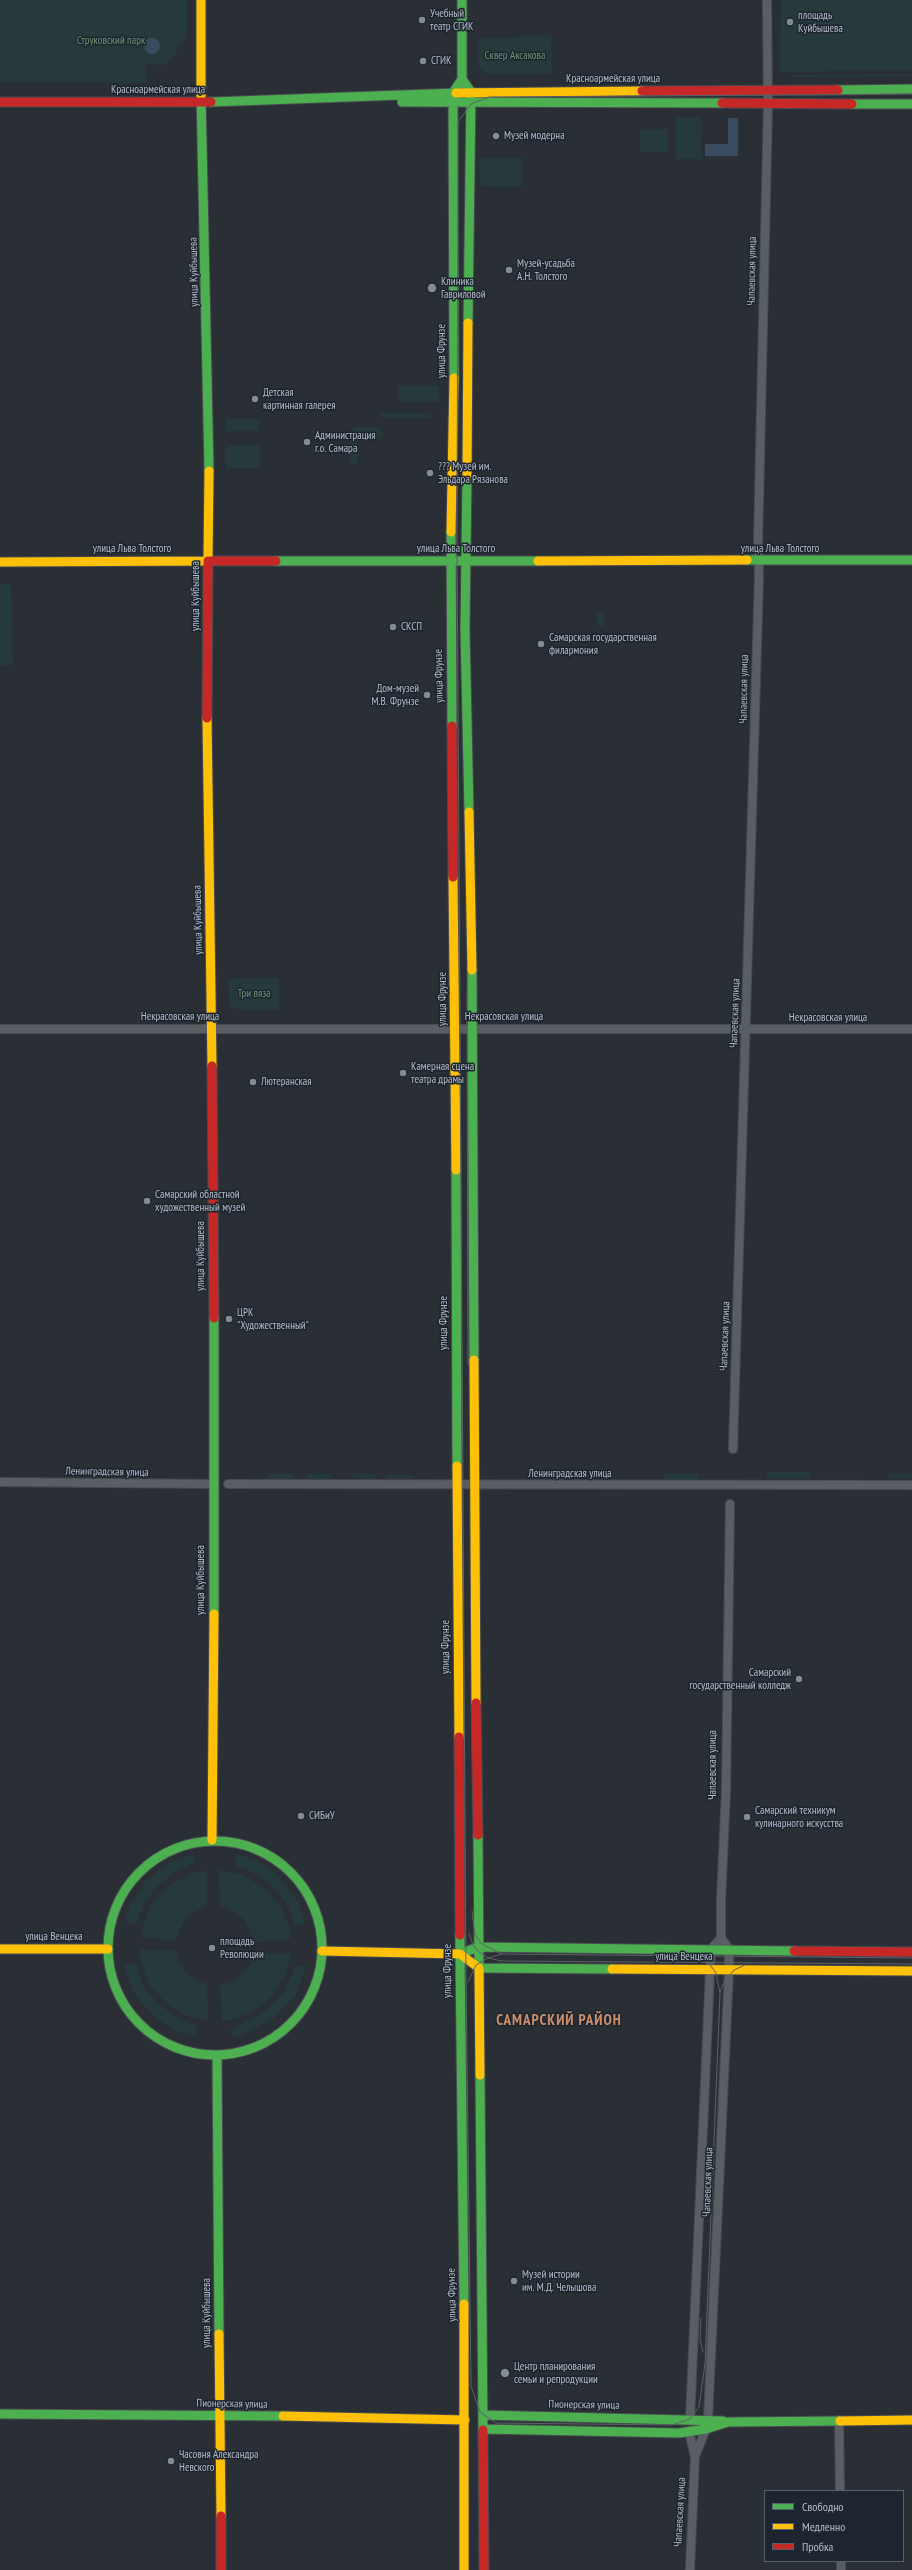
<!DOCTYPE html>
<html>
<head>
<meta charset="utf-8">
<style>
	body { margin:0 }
	#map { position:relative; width:912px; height:2570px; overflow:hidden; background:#2a2f35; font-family:"PT Sans Narrow",sans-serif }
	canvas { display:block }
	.legend { position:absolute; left:764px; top:2490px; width:140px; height:72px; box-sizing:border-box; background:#1d2630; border:1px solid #59626c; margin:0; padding:5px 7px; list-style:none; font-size:12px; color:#b4bcc6 }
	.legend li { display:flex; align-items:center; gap:8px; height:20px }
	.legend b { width:20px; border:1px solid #59626c }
</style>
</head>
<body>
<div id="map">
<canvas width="912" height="2570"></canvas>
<ul class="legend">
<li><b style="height:5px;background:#4caf50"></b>Свободно</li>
<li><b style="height:5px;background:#ffc107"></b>Медленно</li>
<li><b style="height:5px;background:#c62828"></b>Пробка</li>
</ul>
</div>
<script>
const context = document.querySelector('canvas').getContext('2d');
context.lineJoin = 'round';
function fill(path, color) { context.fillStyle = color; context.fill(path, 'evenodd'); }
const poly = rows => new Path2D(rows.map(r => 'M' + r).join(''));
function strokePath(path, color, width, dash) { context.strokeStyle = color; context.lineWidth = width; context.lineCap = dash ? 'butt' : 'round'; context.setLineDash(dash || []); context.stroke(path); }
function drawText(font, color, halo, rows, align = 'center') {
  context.font = font + ' "PT Sans Narrow",sans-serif'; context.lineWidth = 3; context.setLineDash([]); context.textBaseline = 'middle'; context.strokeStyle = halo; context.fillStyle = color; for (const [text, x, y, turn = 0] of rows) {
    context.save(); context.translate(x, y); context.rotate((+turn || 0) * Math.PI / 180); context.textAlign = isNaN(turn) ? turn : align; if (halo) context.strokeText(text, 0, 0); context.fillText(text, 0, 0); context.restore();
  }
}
const green = poly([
	[0,0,187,0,187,36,167,65,146,64,146,83,0,81],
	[781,0,912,0,912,70,780,72],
	[551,36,552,74,489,75,479,67,478,38],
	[912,74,912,76,792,77,792,75],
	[676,117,702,117,701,159,676,159],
	[640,129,668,129,668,152,640,152],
	[521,157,521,187,483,187,480,184,479,158],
	[399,386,439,386,439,402,399,402],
	[380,413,430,413,431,416,430,418,380,417],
	[226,419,259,419,259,431,226,431],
	[354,427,379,427,384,433,379,440,357,440,357,464,350,464,351,433],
	[226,445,261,445,260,468,226,468],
	[0,584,11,584,13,665,0,665],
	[597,613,604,613,604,626,597,626],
	[279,978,279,1010,241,1011,230,1006,228,979],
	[767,1472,809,1472,809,1478,767,1478],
	[889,1473,912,1474,912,1479,889,1478],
	[269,1474,293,1474,293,1479,269,1479],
	[331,1474,331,1479,307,1479,307,1475],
	[352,1474,376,1474,377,1479,352,1478],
	[542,1474,577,1474,577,1480,542,1480],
	[663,1474,699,1474,699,1480,663,1480],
	[387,1475,411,1475,411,1479,387,1479],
	[194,1854,196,1861,175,1872,154,1889,143,1906,136,1924,125,1922,130,1905,146,1881,169,1863],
	[236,1854,255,1860,279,1876,299,1903,305,1923,295,1926,289,1906,271,1885,249,1870,236,1866],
	[218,1870,243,1875,266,1889,281,1907,290,1930,290,1939,255,1942,245,1920,234,1912,221,1906],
	[207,1871,207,1906,194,1912,184,1921,175,1941,140,1937,150,1906,168,1886,192,1873],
	[140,1949,176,1951,179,1961,186,1972,195,1980,207,1984,208,2021,185,2015,165,2002,148,1982,140,1956],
	[291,1953,285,1976,272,1996,254,2011,231,2020,222,2020,220,1985,231,1982,242,1975,249,1966,254,1954],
	[136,1963,143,1986,155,2002,183,2021,197,2026,195,2037,180,2033,152,2015,134,1992,124,1964],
	[296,1965,307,1966,294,1997,272,2020,242,2035,234,2036,230,2030,263,2013,284,1992]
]);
const water = poly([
	'144 46a8 8 0 1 1 16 0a8 8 0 1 1-16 0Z',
	[728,118,738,118,738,156,705,156,705,144,728,144]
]);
const street = poly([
	[0,1029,912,1029],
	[733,1449,759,577,758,543,768,104,767,0],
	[0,1482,214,1484],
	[228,1484,912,1485],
	[690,2419,711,1949,721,1938],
	[708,2419,729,1970,729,1949,721,1938,721,1900,726,1791,730,1504],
	[839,2420,840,2491],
	[689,2432,695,2456,690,2570],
	[695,2456,706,2429],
	[841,2561,841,2570]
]);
const fast = poly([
	[462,79,471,92,468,323],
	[838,90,912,89],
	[201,95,209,471],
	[211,102,456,93],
	[402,102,722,103],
	[852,104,912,104],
	[454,378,453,93,462,79,462,0],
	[467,476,465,629,469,812],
	[451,532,452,726],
	[747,560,912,560],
	[276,561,538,561],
	[472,970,474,1360],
	[456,1170,457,1466],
	[214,1614,214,1318],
	[478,1835,479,1968,612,1969],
	'108 1948a107 107 0 1 1 214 0a107 107 0 1 1-214 0Z',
	[460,1935,460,1954,478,1947,794,1951],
	[460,1954,464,2304],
	[217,2055,219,2334],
	[480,2075,483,2430],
	[0,2414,283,2416],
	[483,2415,723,2421],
	[483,2429,679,2433,706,2429,728,2422,840,2421]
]);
const slow = poly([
	[201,0,201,95],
	[456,93,642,91],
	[467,476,468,323],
	[451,532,454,378],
	[538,561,747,560],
	[0,562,208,561,209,471],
	[207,718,212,1066],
	[469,812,472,970],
	[453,877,456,1170],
	[474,1360,476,1703],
	[457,1466,459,1737],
	[212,1840,214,1614],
	[0,1949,108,1949],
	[322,1951,460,1954,479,1968,480,2075],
	[612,1969,912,1971],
	[464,2304,464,2570],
	[219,2334,221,2516],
	[283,2416,465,2420],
	[840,2421,912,2420]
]);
const jam = poly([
	[642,91,838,90],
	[0,102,211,102],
	[722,103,852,104],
	[207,718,208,561,276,561],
	[452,726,453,877],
	[212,1066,214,1318],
	[476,1703,478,1835],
	[459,1737,460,1935],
	[794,1951,912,1952],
	[483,2430,484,2570],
	[221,2516,221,2570]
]);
const tram = poly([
	[467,991,468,1365],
	[472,1911,475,1935,482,1944,502,1954],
	[469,1933,473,1945,479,1952,488,1958,502,1961,912,1964],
	[690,1955,700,1958,711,1966,716,1973,720,1993,705,2364,699,2407,690,2419,672,2425,496,2423,480,2412,471,2386,466,1976,457,546,458,122,471,104,489,97,912,94],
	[468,1982,476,1965,488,1958,502,1954,912,1958],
	[720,1992,724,1982,734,1970,745,1965],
	[701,2318,700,2340,703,2352]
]);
const markers = [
	[422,20,4,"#848b93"],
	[790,22,4,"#848b93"],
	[423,61,4,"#848b93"],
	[496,136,4,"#848b93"],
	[509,270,4,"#848b93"],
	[432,288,5,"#848b93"],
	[255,399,4,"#848b93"],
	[307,442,4,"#848b93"],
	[430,473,4,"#848b93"],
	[393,627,4,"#848b93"],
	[541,644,4,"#848b93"],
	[427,695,4,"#848b93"],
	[403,1073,4,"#848b93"],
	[253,1082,4,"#848b93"],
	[147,1201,4,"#848b93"],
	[229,1319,4,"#848b93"],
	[799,1679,4,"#848b93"],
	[301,1816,4,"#848b93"],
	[747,1817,4,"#848b93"],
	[212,1948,4,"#848b93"],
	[514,2281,4,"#848b93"],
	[505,2373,5,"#848b93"],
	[171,2461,4,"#848b93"]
];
const poiNames = [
	["Учебный",430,14],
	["театр СГИК",430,27],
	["площадь",798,16],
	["Куйбышева",798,29],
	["СГИК",431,61],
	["Музей модерна",504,136],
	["Музей-усадьба",517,264],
	["А.Н. Толстого",517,277],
	["Клиника",441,282],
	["Гавриловой",441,295],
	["Детская",263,393],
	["картинная галерея",263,406],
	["Администрация",315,436],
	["г.о. Самара",315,449],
	["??? Музей им.",438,467],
	["Эльдара Рязанова",438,480],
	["СКСП",401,627],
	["Самарская государственная",549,638],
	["филармония",549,651],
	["Дом-музей",419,689,"right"],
	["М.В. Фрунзе",419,702,"right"],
	["Камерная сцена",411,1067],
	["театра драмы",411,1080],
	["Лютеранская",261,1082],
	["Самарский областной",155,1195],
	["художественный музей",155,1208],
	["ЦРК",237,1313],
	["\"Художественный\"",237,1326],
	["Самарский",791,1673,"right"],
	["государственный колледж",791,1686,"right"],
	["Самарский техникум",755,1811],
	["кулинарного искусства",755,1824],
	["СИБиУ",309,1816],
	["площадь",220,1942],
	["Революции",220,1955],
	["Музей истории",522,2275],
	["им. М.Д. Челышова",522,2288],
	["Центр планирования",514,2367],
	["семьи и репродукции",514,2380],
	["Часовня Александра",179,2455],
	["Невского",179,2468]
];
const parkNames = [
	["Струковский парк",111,41],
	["Сквер Аксакова",515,56],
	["Три вяза",254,994]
];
const streetNames = [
	["Красноармейская улица",613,79],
	["Красноармейская улица",158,90],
	["Чапаевская улица",752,271,-89],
	["улица Куйбышева",194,272,-91],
	["улица Фрунзе",442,351,-90],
	["улица Льва Толстого",132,549],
	["улица Льва Толстого",456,549],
	["улица Льва Толстого",780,549],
	["улица Куйбышева",196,596,-90],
	["улица Фрунзе",439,676,-91],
	["Чапаевская улица",744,689,-89],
	["улица Куйбышева",198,920,-91],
	["улица Фрунзе",443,999,-90],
	["Чапаевская улица",735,1013,-88],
	["Некрасовская улица",180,1017],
	["Некрасовская улица",504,1017],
	["Некрасовская улица",828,1018],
	["улица Куйбышева",201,1256,-90],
	["улица Фрунзе",444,1323,-90],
	["Чапаевская улица",725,1336,-88],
	["Ленинградская улица",107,1472,1],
	["Ленинградская улица",570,1474],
	["улица Куйбышева",201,1580,-90],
	["улица Фрунзе",446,1647,-90],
	["Чапаевская улица",713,1765,-90],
	["улица Венцека",54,1937],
	["улица Венцека",684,1957],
	["улица Фрунзе",448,1971,-90],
	["Чапаевская улица",708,2182,-88],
	["улица Фрунзе",452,2295,-91],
	["улица Куйбышева",207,2313,-90],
	["Пионерская улица",232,2404,1],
	["Пионерская улица",584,2405,1],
	["Чапаевская улица",680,2512,-87]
];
const districtNames = [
	["САМАРСКИЙ РАЙОН",559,2021]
];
fill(green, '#273a3b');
fill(water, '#394b5e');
strokePath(street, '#484b50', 10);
strokePath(fast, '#484b50', 11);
strokePath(slow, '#484b50', 11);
strokePath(jam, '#484b50', 11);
strokePath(street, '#595e64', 8);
strokePath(fast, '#4caf50', 9);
strokePath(slow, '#ffc107', 9);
strokePath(jam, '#c62828', 9);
strokePath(tram, '#5d6267', 1);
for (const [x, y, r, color] of markers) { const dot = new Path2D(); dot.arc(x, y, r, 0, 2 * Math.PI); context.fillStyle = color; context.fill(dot); strokePath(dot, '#1d2630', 1.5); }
drawText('11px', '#b4bcc6', '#1d2630', poiNames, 'left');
drawText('11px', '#6c9573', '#1d2630', parkNames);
drawText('11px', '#b4bcc6', '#1d2630', streetNames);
context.letterSpacing = '1px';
drawText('bold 15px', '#cc8d68', '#1d2630', districtNames);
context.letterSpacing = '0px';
</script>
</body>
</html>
